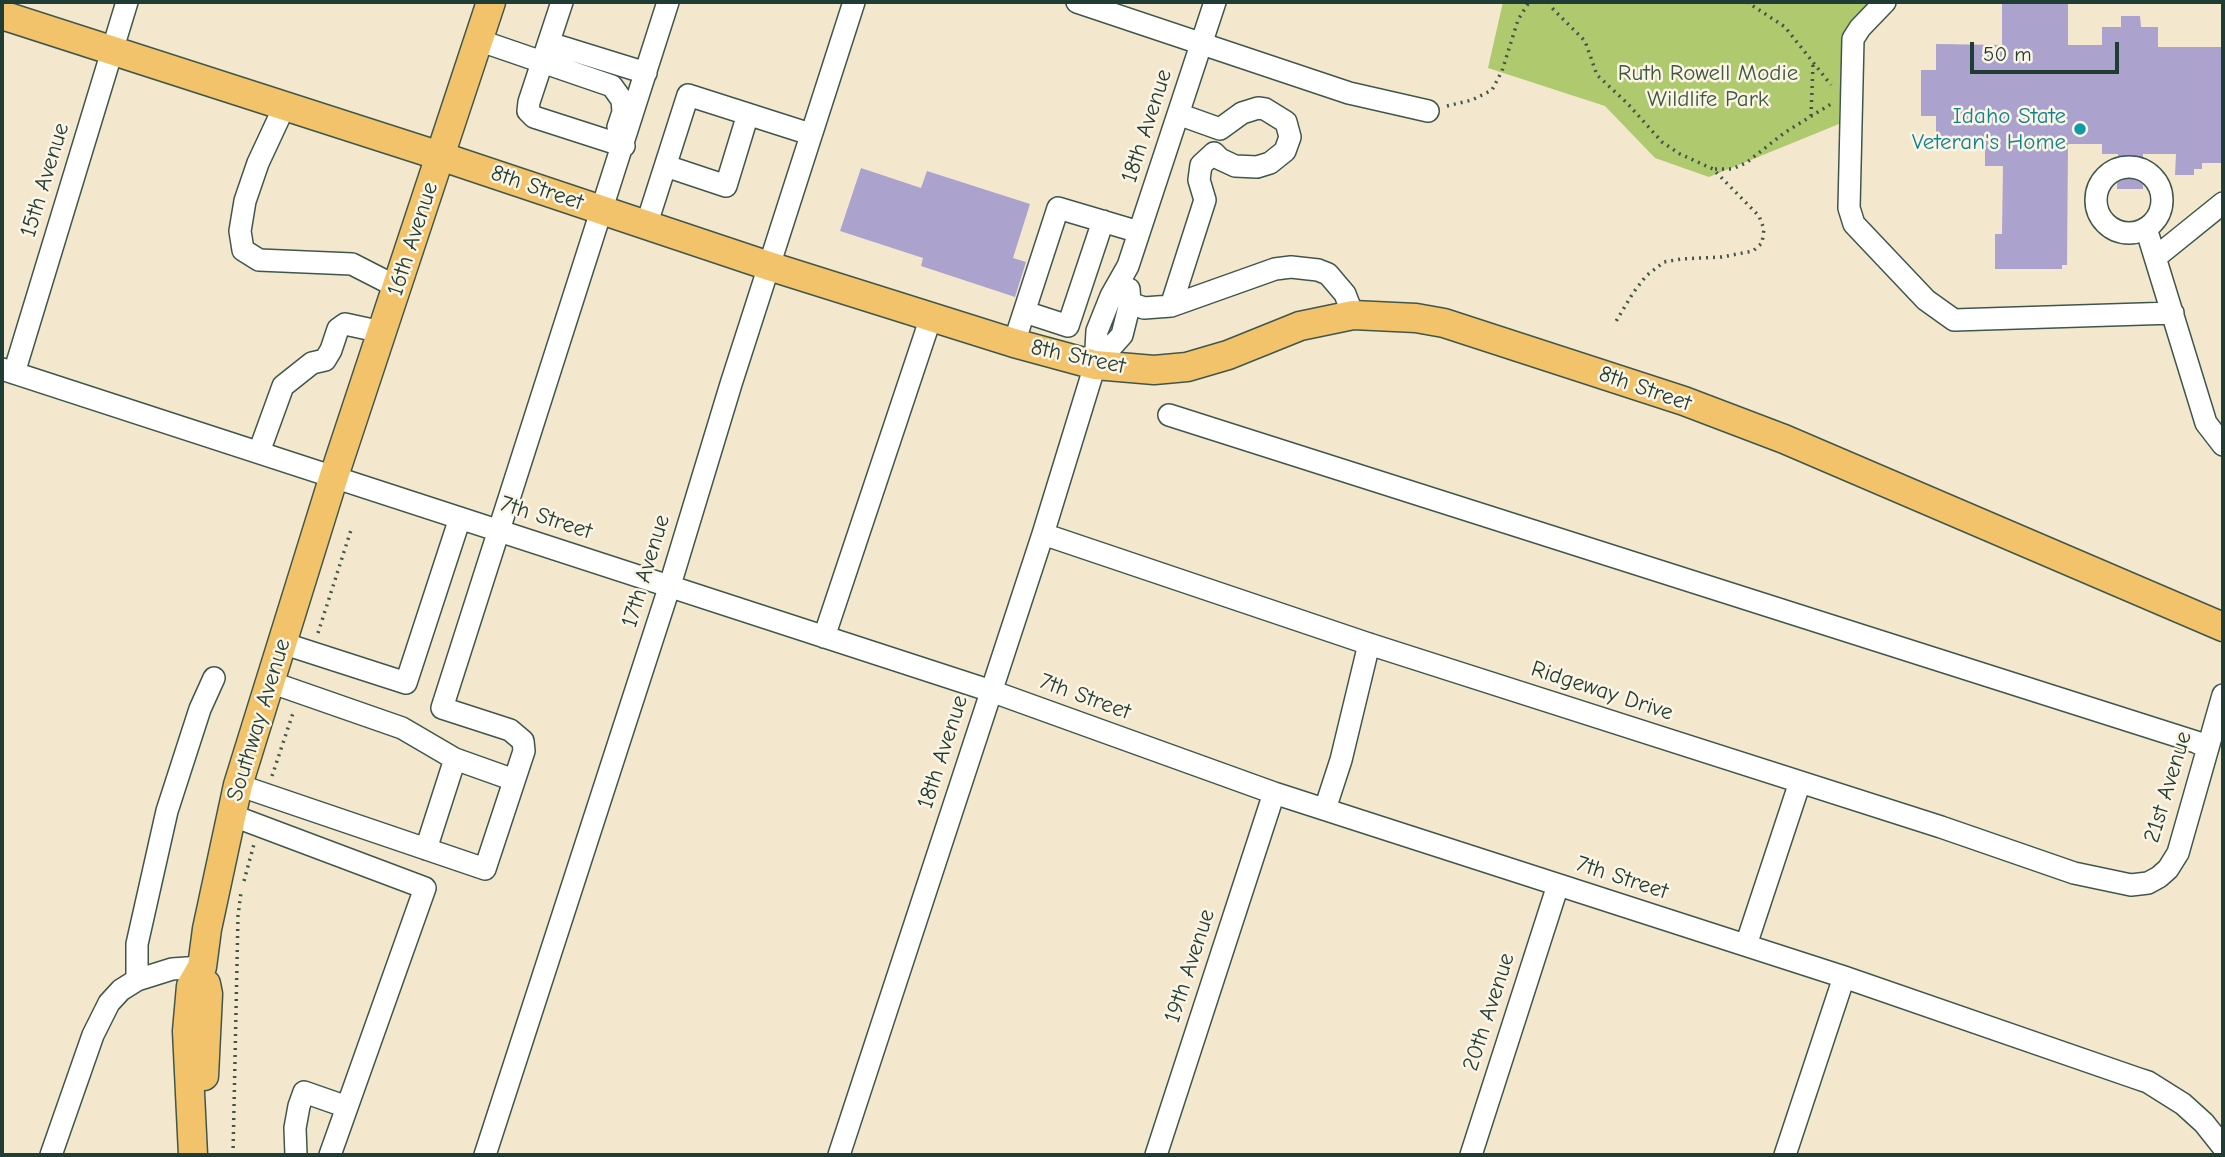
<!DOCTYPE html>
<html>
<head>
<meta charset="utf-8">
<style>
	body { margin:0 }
	#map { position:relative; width:2225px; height:1157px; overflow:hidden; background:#f3e8cd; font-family:"Comic Neue",sans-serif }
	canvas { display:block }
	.frame { position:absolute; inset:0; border:4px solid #1f3d34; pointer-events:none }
	.scale { position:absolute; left:1970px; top:42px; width:149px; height:32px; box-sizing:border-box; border:4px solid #1f3d34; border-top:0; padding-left:9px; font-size:21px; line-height:24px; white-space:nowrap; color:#1f3d34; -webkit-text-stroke:5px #fcf5e5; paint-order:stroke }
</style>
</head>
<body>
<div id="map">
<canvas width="2225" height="1157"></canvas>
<div class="frame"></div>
<div class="scale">50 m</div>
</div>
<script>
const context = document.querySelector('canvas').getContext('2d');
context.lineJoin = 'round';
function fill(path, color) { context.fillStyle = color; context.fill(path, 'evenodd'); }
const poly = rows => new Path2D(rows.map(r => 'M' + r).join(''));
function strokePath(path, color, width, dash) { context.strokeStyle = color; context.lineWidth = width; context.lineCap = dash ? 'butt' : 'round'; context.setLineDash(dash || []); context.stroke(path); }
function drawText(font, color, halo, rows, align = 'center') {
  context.font = font + ' "Comic Neue",sans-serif'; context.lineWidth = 5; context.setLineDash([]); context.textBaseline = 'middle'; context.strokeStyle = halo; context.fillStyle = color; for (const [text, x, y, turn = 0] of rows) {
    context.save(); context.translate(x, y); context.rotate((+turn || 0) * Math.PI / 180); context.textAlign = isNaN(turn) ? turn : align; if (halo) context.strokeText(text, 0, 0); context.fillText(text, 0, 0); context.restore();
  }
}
const green = poly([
	[1503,2,1885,2,1853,39,1841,69,1839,124,1709,177,1655,158,1605,106,1488,68]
]);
const building = poly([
	[2002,2,2068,2,2068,45,2102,45,2102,27,2121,27,2121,16,2140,16,2141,27,2158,27,2158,47,2223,47,2223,163,2202,163,2202,169,2194,169,2194,175,2175,175,2176,154,2143,154,2143,189,2117,189,2118,154,2102,154,2102,144,2068,144,2067,265,2062,265,2062,269,1995,269,1995,234,2002,234,2003,166,1985,166,1985,142,1936,142,1936,116,1921,116,1921,70,1936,70,1936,44,2002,45],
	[861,168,921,188,927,171,1030,204,1013,258,1026,262,1015,297,921,266,923,258,840,231]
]);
const path = poly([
	[1550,2,1551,7,1585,41,1597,75,1627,103,1662,142,1680,154,1713,169,1759,216,1764,229,1762,243,1753,251,1722,257,1681,259,1664,262,1646,276,1633,293,1615,323],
	[1747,2,1785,27,1831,85],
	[1447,106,1472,100,1492,90,1502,71,1518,20,1529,2],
	[1811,116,1813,64],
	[1715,169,1732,169,1746,163,1784,133,1831,104],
	[318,633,351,530],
	[272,776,294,710],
	[244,881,254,844],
	[233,1155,238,916,241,892]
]);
const minor = poly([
	[562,2,529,102,528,111,534,117,624,146],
	[1077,2,1349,93,1428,111],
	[1885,2,1860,28,1853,39,1849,208,1854,224,1926,300,1954,320,2173,313],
	[478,40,612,86,622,100,623,112,618,127],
	[549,43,646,73],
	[285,105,258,163,245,201,240,231,243,250,259,260,352,264,397,287],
	[666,166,726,186,748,114],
	'2096 200a33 33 0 1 1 66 0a33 33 0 1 1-66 0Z',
	[646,226,688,95,810,134],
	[2146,228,2206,423,2223,445],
	[2156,257,2223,203],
	[1130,303,1144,308,1171,306,1275,269,1291,267,1318,270,1328,274,1345,294,1353,315],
	[1171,306,1205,200,1199,180,1201,165,1214,153,1220,159,1235,166,1257,167,1270,163,1285,151,1290,137,1286,122,1265,109,1258,108,1242,113,1220,129,1178,114],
	[1025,312,1068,326,1103,221],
	[1014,343,1058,208,1139,232],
	[1095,365,1122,335,1130,303,1129,289],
	[2,369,991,691,1274,793,1844,977,2136,1078,2148,1082,2183,1104,2204,1123,2223,1147],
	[14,373,127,2],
	[1169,415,2196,742,2208,748],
	[259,452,283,386,312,363,325,360,331,350,338,329,345,324,382,332],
	[1043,534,1369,644,1941,827,2074,873,2131,885,2148,883,2159,877,2168,869,2178,853,2223,695],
	[824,637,931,317],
	[282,643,406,683,460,518],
	[270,682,402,728,455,759],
	[238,785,485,869,524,751,523,741,510,730,442,708,668,2],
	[1325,809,1341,760,1369,644],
	[231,815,425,888,330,1155],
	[426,849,455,759,514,780],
	[1746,945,1800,782],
	[137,980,137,944,167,811,200,709,214,678],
	[51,1155,93,1035,109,1003,121,990,137,980,172,969,202,967],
	[296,1155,295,1128,299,1106,304,1092,347,1107],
	[485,1155,670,585,731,384,854,2],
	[839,1155,1043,534,1095,365,1097,331,1111,296,1128,266,1215,2],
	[1156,1155,1274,793],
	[1471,1155,1558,885],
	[1785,1155,1844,977]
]);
const major = poly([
	[2,15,440,156,769,266,1014,343,1095,365,1154,370,1187,367,1228,355,1300,326,1353,315,1416,318,1444,323,1684,401,1784,439,2223,627],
	[204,1076,208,994,206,984],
	[193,1155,187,1031,191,986,202,967,207,929,238,785,334,476,491,2]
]);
const markers = [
	[2080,129,7,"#0f9aa8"]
];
const parkNames = [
	["Ruth Rowell Modie",1708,73],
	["Wildlife Park",1708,99]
];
const cultureNames = [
	["Idaho State",2066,116],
	["Veteran's Home",2066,142]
];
const streetNames = [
	["18th Avenue",1147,126,-72],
	["15th Avenue",45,180,-73],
	["8th Street",537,188,19],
	["16th Avenue",413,239,-72],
	["8th Street",1078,357,12],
	["8th Street",1645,389,19],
	["7th Street",546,518,18],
	["17th Avenue",646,571,-73],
	["Ridgeway Drive",1602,691,18],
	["7th Street",1085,697,20],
	["Southway Avenue",259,720,-73],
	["18th Avenue",943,752,-72],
	["21st Avenue",2168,787,-73],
	["7th Street",1622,878,18],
	["19th Avenue",1190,966,-72],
	["20th Avenue",1489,1012,-72]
];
fill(green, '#afc96f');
fill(building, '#aba2ce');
strokePath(minor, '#3f574b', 24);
strokePath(major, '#3f574b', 31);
strokePath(path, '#3f574b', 3.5, [2, 5]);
strokePath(minor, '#fff', 21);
strokePath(major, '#f2c36a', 28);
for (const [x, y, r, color] of markers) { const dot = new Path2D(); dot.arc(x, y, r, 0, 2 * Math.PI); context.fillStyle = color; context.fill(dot); strokePath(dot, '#fcf5e5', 2.5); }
drawText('23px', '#3c5940', '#fcf5e5', parkNames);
drawText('23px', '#0d838f', '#fcf5e5', cultureNames, 'right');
drawText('23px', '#1f3d34', '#fcf5e5', streetNames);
</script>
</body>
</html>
